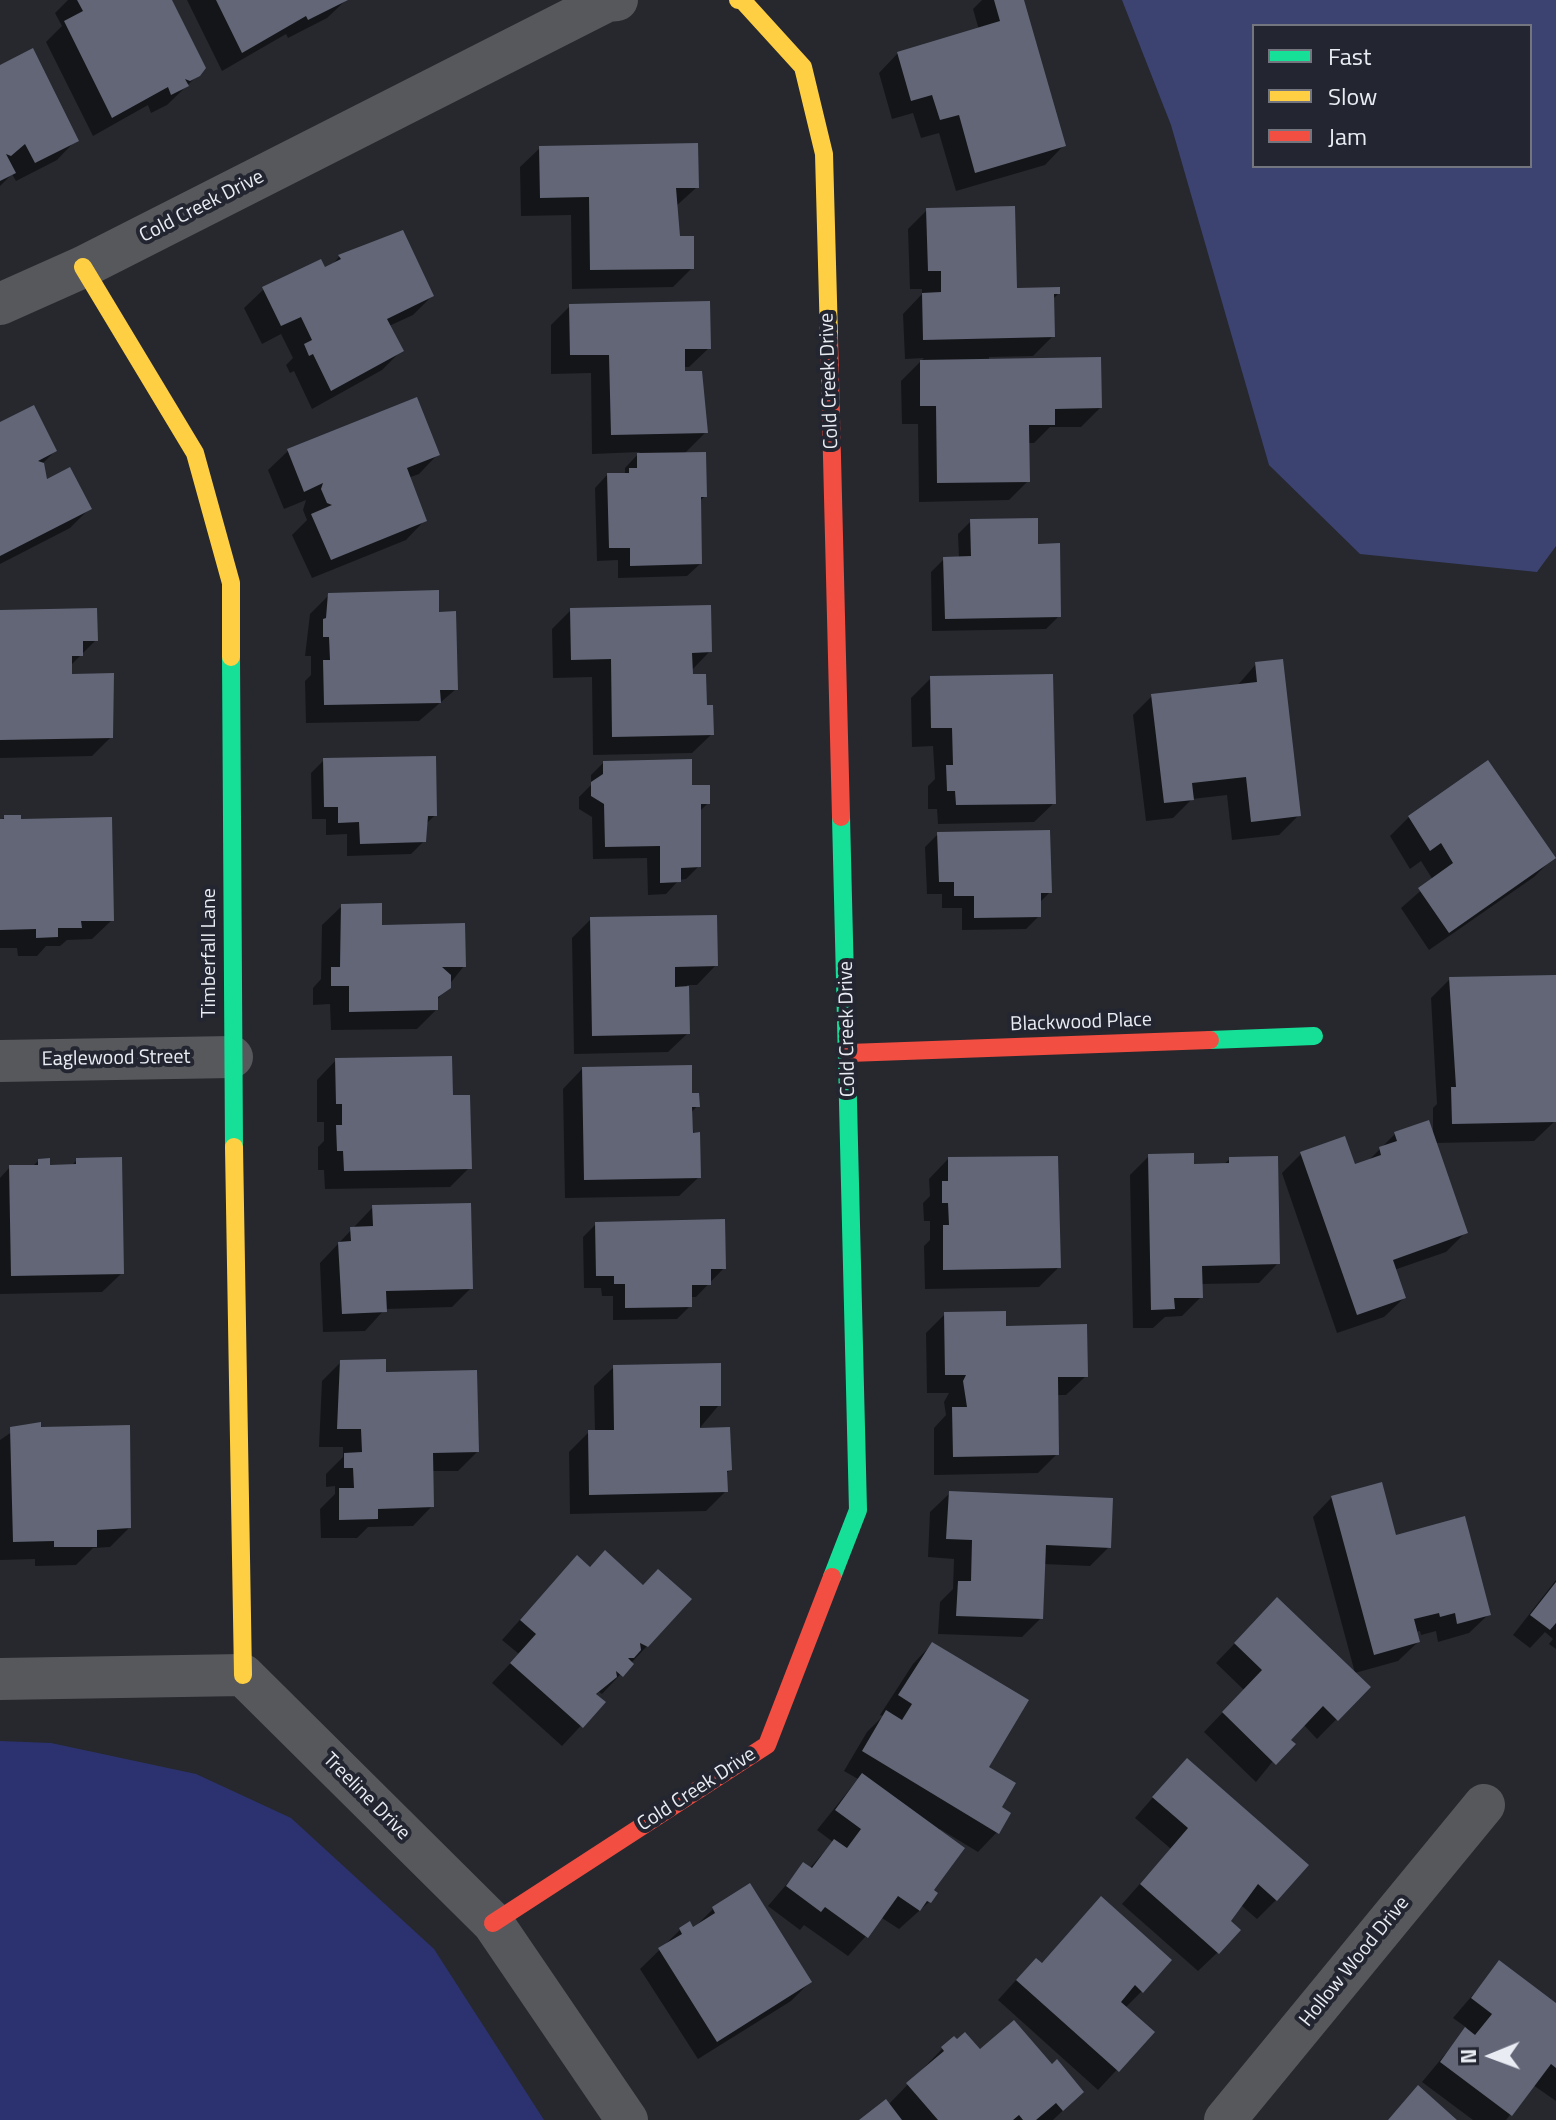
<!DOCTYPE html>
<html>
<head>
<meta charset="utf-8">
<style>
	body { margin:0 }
	#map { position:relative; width:1556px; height:2120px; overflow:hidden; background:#26282e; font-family:"Titillium Web",sans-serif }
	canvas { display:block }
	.legend { position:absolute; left:1252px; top:24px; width:280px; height:144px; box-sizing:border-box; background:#232631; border:2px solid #73757f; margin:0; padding:10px 14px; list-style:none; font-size:24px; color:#eaecf3 }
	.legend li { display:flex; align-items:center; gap:16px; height:40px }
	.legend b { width:40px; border:2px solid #73757f }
	.north { position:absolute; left:1452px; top:2016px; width:80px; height:80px; -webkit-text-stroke:6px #232631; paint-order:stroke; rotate:269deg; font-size:22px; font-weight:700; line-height:32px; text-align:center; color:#eaecf3 }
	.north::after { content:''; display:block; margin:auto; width:28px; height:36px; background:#eaecf3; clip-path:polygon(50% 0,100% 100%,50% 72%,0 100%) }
</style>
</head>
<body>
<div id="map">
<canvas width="1556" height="2120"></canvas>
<ul class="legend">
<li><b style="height:10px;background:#16e098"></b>Fast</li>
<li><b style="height:10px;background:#ffcf43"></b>Slow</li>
<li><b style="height:10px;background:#f24e42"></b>Jam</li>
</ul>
<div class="north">N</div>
</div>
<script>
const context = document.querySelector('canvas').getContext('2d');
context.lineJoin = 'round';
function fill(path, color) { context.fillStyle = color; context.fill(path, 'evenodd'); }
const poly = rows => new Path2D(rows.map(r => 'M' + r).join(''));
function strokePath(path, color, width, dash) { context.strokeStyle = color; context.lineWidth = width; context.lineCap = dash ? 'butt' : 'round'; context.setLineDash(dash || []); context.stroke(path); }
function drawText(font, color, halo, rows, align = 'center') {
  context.font = font + ' "Titillium Web",sans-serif'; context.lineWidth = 8; context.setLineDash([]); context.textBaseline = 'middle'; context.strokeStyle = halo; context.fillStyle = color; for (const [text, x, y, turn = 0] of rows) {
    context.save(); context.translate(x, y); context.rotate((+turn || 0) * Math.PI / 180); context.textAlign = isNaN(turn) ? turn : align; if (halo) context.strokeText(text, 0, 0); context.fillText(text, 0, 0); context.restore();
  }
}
const green = poly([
	[1122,0,1556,0,1556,546,1537,572,1360,554,1269,465,1171,125],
	[1254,26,1530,26,1530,166,1254,166]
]);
const water = poly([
	[0,1741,51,1743,196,1774,291,1818,434,1949,544,2120,0,2120]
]);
const shadow = poly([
	[68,0,170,0,199,74,167,105,151,113,148,105,93,136,46,42,62,26,55,13],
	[187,0,346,0,327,18,288,38,286,34,222,71],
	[982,0,1021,0,1064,145,1045,165,956,191,939,133,921,138,913,113,892,119,879,73,898,53,979,30,973,9],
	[0,67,76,140,57,160,16,181,12,174,0,186],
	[540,148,697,187,675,207,679,238,692,268,673,287,572,289,571,215,521,216,520,167],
	[927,210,1015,290,1058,294,1052,300,1053,336,1033,356,989,357,989,361,1100,408,1081,427,1050,427,1034,443,1028,443,1028,481,1009,500,919,502,918,424,902,424,901,381,924,358,905,359,903,314,922,294,922,289,910,289,908,229],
	[402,232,432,296,413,315,389,326,401,351,382,370,312,409,294,371,290,373,286,365,293,358,281,334,262,344,244,308,264,289,330,267,339,257],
	[570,306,709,348,689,367,683,367,706,432,684,454,705,496,699,502,700,564,687,576,618,578,618,560,597,561,595,488,607,475,625,475,625,468,640,452,592,454,591,373,551,374,551,325],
	[416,399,438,454,419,474,408,478,425,520,406,540,312,578,292,535,307,520,303,510,306,500,284,509,268,470,288,451],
	[0,424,55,451,42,464,46,481,89,509,70,528,0,564],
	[971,521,1037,546,1059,616,1046,629,932,631,931,572,944,559,959,558,958,534],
	[329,595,437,614,456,689,419,721,306,723,305,681,311,675,311,656,305,656,310,614],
	[571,610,710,651,691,671,712,734,692,753,593,755,592,677,553,678,552,629],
	[0,612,96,640,70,666,70,676,111,737,92,756,0,758],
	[1256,664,1299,815,1279,835,1232,840,1227,795,1192,799,1173,818,1146,821,1133,715,1152,696,1237,686],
	[931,678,1054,803,1034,822,938,824,937,809,928,809,928,786,935,779,933,746,912,747,911,698],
	[324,760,435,815,426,824,424,841,411,854,347,856,347,834,326,835,326,819,312,819,311,773],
	[604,762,690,787,708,803,699,812,699,866,686,879,679,880,666,894,648,895,647,858,593,859,592,817,579,809,579,797,591,785,591,775],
	[5,817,112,920,92,939,67,940,60,946,46,946,37,956,18,956,17,948,0,948,0,821],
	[1409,817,1553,858,1534,877,1429,950,1401,908,1433,880,1421,861,1410,869,1390,836],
	[938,834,1050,892,1039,903,1039,916,1026,929,962,930,962,908,942,908,942,894,927,894,925,847],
	[342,906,464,966,436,1001,436,1010,417,1029,331,1030,330,1004,313,1005,313,988,321,979,322,925],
	[591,919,716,965,697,985,687,985,688,1033,668,1052,574,1054,572,938],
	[1556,977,1554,1122,1534,1141,1434,1143,1465,1233,1446,1252,1394,1270,1404,1298,1384,1317,1337,1333,1282,1173,1301,1154,1354,1167,1366,1163,1395,1134,1433,1136,1433,1108,1437,1104,1431,998,1450,979],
	[336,1060,451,1097,469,1168,450,1187,325,1189,324,1170,318,1170,318,1147,324,1141,324,1122,317,1122,317,1080],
	[582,1069,697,1106,691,1113,699,1177,679,1196,565,1198,563,1089],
	[1149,1156,1192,1166,1223,1165,1230,1159,1278,1263,1259,1283,1201,1284,1201,1297,1182,1316,1165,1317,1153,1328,1133,1328,1130,1175],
	[948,1159,1059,1267,1039,1287,925,1289,924,1246,930,1240,930,1221,924,1221,923,1203,930,1196,929,1179],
	[77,1160,122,1273,102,1292,0,1294,0,1178,10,1167,32,1167,38,1161,48,1167,71,1166],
	[373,1207,471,1288,452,1307,385,1309,365,1331,323,1332,320,1263],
	[596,1224,724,1268,696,1297,690,1297,690,1306,677,1319,613,1320,613,1296,602,1296,601,1288,584,1288,583,1237],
	[945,1314,1086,1376,1066,1395,1056,1395,1057,1454,1038,1473,934,1475,934,1428,946,1415,944,1402,949,1393,927,1393,926,1333],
	[341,1362,384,1374,477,1452,458,1471,432,1471,432,1506,413,1526,368,1527,357,1538,321,1538,320,1509,335,1494,335,1486,326,1487,326,1474,343,1457,343,1447,319,1447,322,1381],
	[614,1367,719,1405,698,1430,730,1470,725,1474,726,1491,706,1511,570,1514,569,1452,589,1432,595,1432,594,1386],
	[39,1424,129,1528,110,1547,93,1548,76,1565,35,1566,35,1559,0,1560,0,1440,22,1425],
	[950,1493,1109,1547,1090,1566,1043,1564,1041,1618,1022,1637,938,1634,940,1602,953,1589,954,1559,928,1557,930,1512],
	[1332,1497,1395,1538,1489,1614,1469,1633,1438,1642,1436,1631,1421,1635,1420,1631,1415,1632,1418,1642,1398,1661,1355,1673,1313,1517],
	[589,1569,647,1646,602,1694,599,1692,595,1696,603,1702,562,1746,492,1683,519,1654,502,1640,558,1577],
	[1556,1580,1556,1649,1549,1644,1553,1639,1545,1632,1530,1648,1513,1635],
	[1258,1619,1368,1687,1317,1739,1303,1724,1256,1782,1204,1732,1244,1690,1216,1663],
	[932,1644,986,1767,1000,1808,997,1832,978,1852,940,1829,932,1891,936,1893,929,1902,899,1929,882,1918,848,1956,804,1925,800,1930,768,1906,803,1865,809,1869,833,1842,817,1830,858,1779,844,1771,867,1732,883,1716,880,1715,913,1664],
	[1168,1780,1276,1900,1257,1919,1242,1906,1228,1922,1218,1952,1198,1971,1122,1904,1171,1849,1135,1818],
	[713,1909,810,1982,791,2001,698,2059,640,1969,680,1930,693,1929],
	[1082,1918,1142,1991,1125,2008,1152,2032,1098,2090,998,2000,1017,1979,1041,1965],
	[1500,1963,1556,2005,1556,2101,1533,2085,1506,2120,1473,2120,1422,2082,1467,2028,1453,2018],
	[942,2049,980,2052,1051,2066,1082,2092,1053,2120,862,2120,888,2105]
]);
const building = poly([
	[77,0,172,0,206,68,200,76,190,81,185,79,189,86,171,95,168,87,112,118,64,21,83,11],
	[216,0,348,0,308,20,306,16,242,53],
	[994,0,1024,0,1066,146,975,173,959,115,940,120,932,95,911,101,897,52,1000,21],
	[33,48,79,141,35,163,25,144,11,156,6,154,16,173,0,181,0,65],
	[698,143,699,188,676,188,680,236,694,236,694,269,590,270,589,197,540,198,539,146],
	[1015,206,1017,288,1060,287,1060,294,1054,294,1055,337,923,340,922,293,941,292,941,271,928,271,926,208],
	[403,230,434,296,387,319,404,351,331,391,313,354,309,356,304,344,312,340,301,317,281,326,262,287,321,259,325,267,341,259,338,255],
	[710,301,711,349,685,349,685,371,702,371,708,433,611,435,609,355,570,355,569,304],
	[1101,357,1102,408,1055,409,1055,425,1029,425,1030,482,937,483,936,406,920,406,920,360],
	[417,397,440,455,407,468,427,521,331,560,311,514,332,505,327,503,321,489,323,483,304,492,287,449],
	[34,405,57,451,38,461,44,463,47,479,70,467,92,509,0,556,0,422],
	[706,452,707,497,701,497,702,564,630,566,630,548,609,548,607,473,629,473,629,468,637,468,637,453],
	[1038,518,1038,544,1060,543,1061,617,945,619,943,557,971,556,970,519],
	[439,590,439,612,456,611,458,690,440,690,441,703,324,705,323,660,330,660,329,637,323,637,323,619,326,618,328,593],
	[711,605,712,652,692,653,693,674,706,674,707,705,713,705,714,735,612,737,611,659,571,660,570,608],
	[97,608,98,641,83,641,83,656,72,656,72,674,114,673,113,738,0,740,0,610],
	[1283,659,1301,816,1251,822,1246,777,1192,783,1194,800,1164,803,1151,694,1257,682,1255,662],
	[1053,674,1056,804,956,805,955,791,947,791,946,765,953,765,952,728,931,728,930,676],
	[436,756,437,816,428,816,426,842,360,844,359,822,338,823,338,807,324,807,323,758],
	[692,759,692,785,710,785,710,804,701,804,701,867,681,868,681,882,660,883,660,846,605,847,604,804,591,796,591,782,603,774,603,761],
	[1488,760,1556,858,1449,933,1418,888,1453,863,1441,843,1430,851,1408,816],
	[4,815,21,815,21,819,112,817,114,921,81,921,82,928,58,928,58,937,36,938,36,929,0,930,0,819,4,819],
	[1050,830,1052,893,1041,893,1041,917,974,918,974,896,954,896,954,882,939,882,937,832],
	[382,903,382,925,465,923,466,967,442,967,451,975,451,988,438,997,438,1010,349,1012,349,986,331,986,331,967,340,967,341,904],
	[717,915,718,966,675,967,675,987,689,986,690,1034,592,1036,590,917],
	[1556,975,1556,1122,1452,1124,1451,1087,1456,1087,1449,977],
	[452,1056,453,1095,470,1095,472,1169,344,1171,343,1151,337,1151,336,1125,342,1125,342,1104,336,1104,335,1058],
	[692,1065,692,1093,699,1093,700,1107,692,1107,693,1133,700,1132,701,1178,584,1180,582,1067],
	[1429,1120,1468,1233,1393,1260,1406,1298,1357,1315,1300,1152,1345,1136,1355,1164,1381,1155,1379,1147,1397,1141,1394,1132],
	[1194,1153,1194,1164,1229,1163,1229,1157,1278,1156,1280,1264,1202,1266,1203,1298,1174,1298,1175,1309,1151,1310,1148,1154],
	[1058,1156,1061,1268,943,1270,943,1225,949,1225,948,1203,942,1203,942,1181,948,1181,948,1157],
	[122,1157,124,1274,11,1276,9,1165,38,1165,38,1159,50,1158,50,1165,76,1164,76,1158],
	[471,1203,473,1289,386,1291,387,1312,342,1314,338,1242,351,1241,350,1227,373,1226,372,1205],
	[725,1219,726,1269,711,1269,711,1285,692,1285,692,1307,625,1308,625,1284,614,1284,614,1276,596,1276,595,1222],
	[1006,1311,1006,1326,1087,1324,1088,1377,1058,1377,1059,1455,953,1457,952,1407,967,1407,963,1381,966,1375,945,1375,944,1312],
	[386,1359,386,1372,477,1370,479,1452,433,1453,434,1507,378,1509,378,1519,339,1520,339,1488,354,1488,353,1468,344,1468,344,1453,362,1452,361,1429,337,1429,340,1360],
	[721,1363,721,1406,700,1406,700,1428,730,1427,732,1470,727,1471,728,1492,589,1495,588,1430,614,1430,613,1365],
	[41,1422,41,1427,130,1425,131,1528,97,1530,97,1547,54,1547,54,1541,13,1542,10,1427],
	[1382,1482,1396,1535,1465,1516,1491,1615,1457,1624,1455,1613,1440,1617,1439,1613,1414,1619,1420,1642,1374,1655,1331,1496],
	[949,1491,1113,1498,1111,1548,1046,1545,1043,1619,956,1616,958,1581,971,1581,972,1540,946,1539],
	[605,1550,643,1585,658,1569,692,1599,648,1647,640,1643,641,1650,634,1658,628,1658,634,1664,623,1677,616,1671,617,1677,596,1694,606,1702,583,1728,510,1663,536,1634,520,1620,577,1555,590,1567],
	[1556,1582,1556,1623,1550,1630,1530,1615],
	[1277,1597,1371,1687,1338,1721,1323,1706,1291,1740,1296,1744,1276,1765,1222,1712,1262,1670,1234,1643],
	[932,1642,1029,1700,989,1767,1016,1783,1002,1807,1011,1813,999,1834,862,1751,886,1710,902,1720,912,1704,898,1695],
	[1187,1758,1309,1865,1277,1901,1258,1884,1231,1921,1241,1930,1219,1954,1140,1884,1188,1828,1152,1797],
	[862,1773,965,1848,934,1890,938,1893,931,1903,927,1901,920,1911,898,1896,868,1938,825,1907,821,1912,786,1886,803,1862,812,1868,834,1839,847,1848,861,1829,835,1810],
	[750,1883,812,1982,717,2042,658,1948,682,1934,679,1928,690,1921,693,1927,715,1913,712,1907],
	[1101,1896,1172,1960,1143,1993,1135,1985,1121,2002,1155,2032,1119,2072,1016,1980,1036,1958,1042,1963],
	[1499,1960,1556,2003,1556,2068,1551,2064,1512,2116,1440,2062,1465,2027,1475,2035,1492,2014,1471,1998],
	[1014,2020,1052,2064,1057,2059,1084,2092,1063,2111,1056,2103,1036,2120,1023,2120,1019,2115,1013,2120,938,2120,906,2083,944,2051,941,2047,954,2036,957,2039,965,2032,980,2049],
	[1418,2085,1457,2120,1388,2120],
	[886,2099,902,2120,859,2120]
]);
const street = poly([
	[0,304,83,267,607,1,617,0],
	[0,1061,232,1057],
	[0,1679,243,1675,493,1923,627,2120],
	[1225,2120,1484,1805]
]);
const fast = poly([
	[231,657,234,1147],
	[1210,1040,1314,1036],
	[832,1577,858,1510,841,817]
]);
const slow = poly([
	[738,0,742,0,803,67,824,154,829,337],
	[83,267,195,453,231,583,231,657],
	[234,1147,243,1675]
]);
const jam = poly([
	[829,337,841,817],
	[849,1053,1210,1040],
	[493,1923,767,1745,832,1577]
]);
const streetNames = [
	["Cold Creek Drive",202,207,-27],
	["Cold Creek Drive",830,381,-92],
	["Timberfall Lane",210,953,-90],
	["Blackwood Place",1081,1023,-2],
	["Cold Creek Drive",848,1029,-91],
	["Eaglewood Street",116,1059,-1],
	["Cold Creek Drive",697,1790,-33],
	["Treeline Drive",366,1797,45],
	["Hollow Wood Drive",1355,1962,-51]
];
fill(green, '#3c4371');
fill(water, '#2c326f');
fill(shadow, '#0007');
fill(building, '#626677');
strokePath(street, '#57585c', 42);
strokePath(fast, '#16e098', 18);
strokePath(slow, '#ffcf43', 18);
strokePath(jam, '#f24e42', 18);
drawText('20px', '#eaecf3', '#232631', streetNames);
</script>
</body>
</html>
